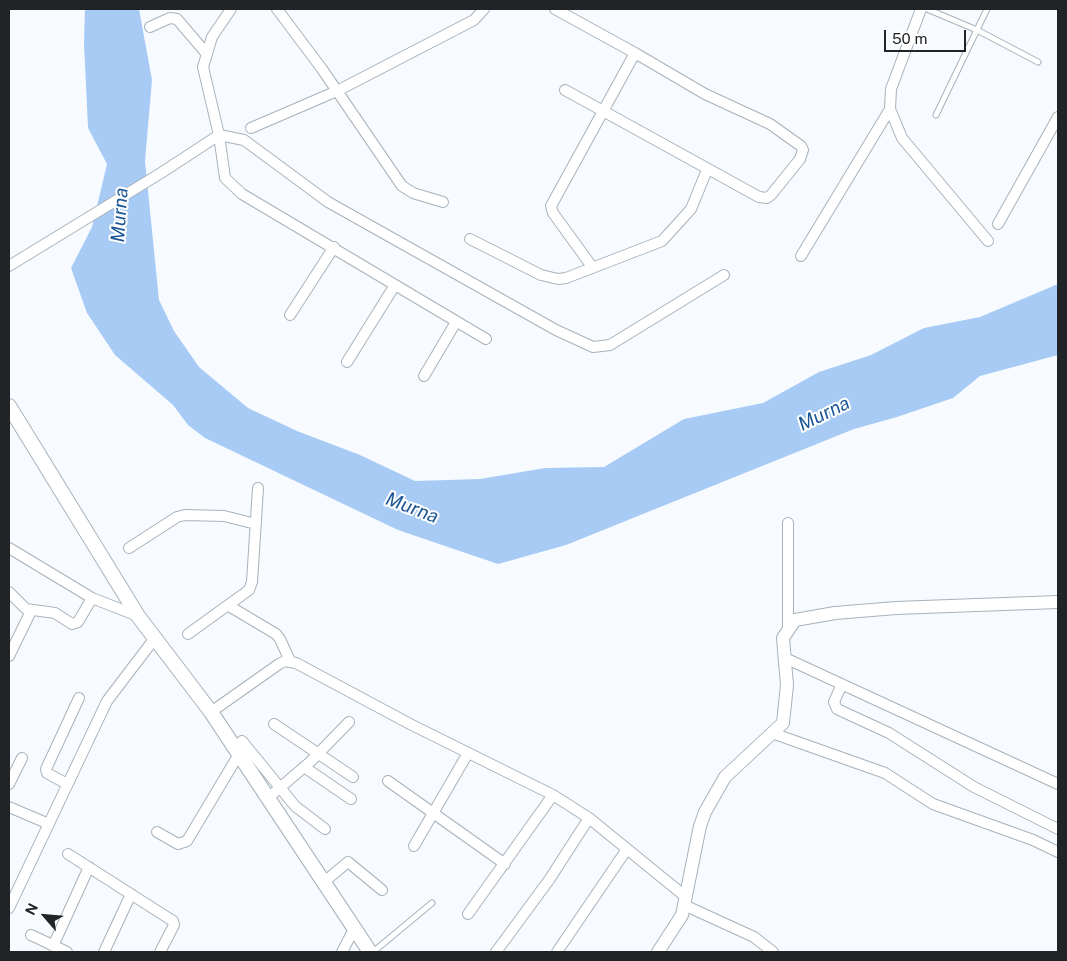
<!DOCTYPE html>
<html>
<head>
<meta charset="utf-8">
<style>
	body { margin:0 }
	#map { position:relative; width:1067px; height:961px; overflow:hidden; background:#f7fbff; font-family:"Public Sans",sans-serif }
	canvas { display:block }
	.frame { position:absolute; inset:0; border:10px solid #202427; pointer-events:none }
	.north { position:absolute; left:20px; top:891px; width:50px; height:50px; -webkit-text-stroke:4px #fff; paint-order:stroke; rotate:297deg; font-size:14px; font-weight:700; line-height:20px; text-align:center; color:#202427 }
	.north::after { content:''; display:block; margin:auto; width:18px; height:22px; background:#202427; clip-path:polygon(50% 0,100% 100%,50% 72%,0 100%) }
	.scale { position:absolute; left:884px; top:30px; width:82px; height:22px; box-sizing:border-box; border:2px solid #202427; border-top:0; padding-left:6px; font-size:15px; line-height:18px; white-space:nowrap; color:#202427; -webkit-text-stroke:4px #fff; paint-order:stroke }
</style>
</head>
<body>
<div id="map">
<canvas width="1067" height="961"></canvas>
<div class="frame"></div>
<div class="north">N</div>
<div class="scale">50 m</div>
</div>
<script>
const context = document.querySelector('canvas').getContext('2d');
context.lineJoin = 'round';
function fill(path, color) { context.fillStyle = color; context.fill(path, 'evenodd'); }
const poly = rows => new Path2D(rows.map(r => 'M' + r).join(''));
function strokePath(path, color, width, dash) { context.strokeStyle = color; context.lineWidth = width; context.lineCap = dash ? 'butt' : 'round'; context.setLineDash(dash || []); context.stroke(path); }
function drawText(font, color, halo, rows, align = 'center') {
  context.font = font + ' "Public Sans",sans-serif'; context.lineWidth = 4; context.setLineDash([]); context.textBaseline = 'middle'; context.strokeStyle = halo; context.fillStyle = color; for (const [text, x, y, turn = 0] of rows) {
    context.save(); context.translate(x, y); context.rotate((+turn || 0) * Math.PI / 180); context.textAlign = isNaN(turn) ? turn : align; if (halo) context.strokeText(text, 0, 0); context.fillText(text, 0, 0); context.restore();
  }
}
const water = poly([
	[85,9,139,9,152,80,145,161,159,300,174,331,199,367,248,408,297,431,360,455,415,481,480,479,545,468,604,467,684,419,763,403,819,372,871,355,924,328,980,317,1058,284,1058,355,980,376,953,398,897,417,854,429,566,545,498,564,398,530,205,438,188,425,173,405,115,355,87,313,71,268,92,227,107,164,88,128,84,43]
]);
const service = poly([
	[927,9,977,30,1038,62],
	[936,115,987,9],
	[373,952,432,903]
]);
const minor = poly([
	[231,9,212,37,203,67,219,135,225,178,242,194,486,339],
	[277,9,322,69,402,186,413,193,443,202],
	[555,9,635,53,551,206,553,213,593,268],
	[921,9,891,89,890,109,902,138,988,241],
	[150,27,170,18,177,19,206,53],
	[565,90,759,197,767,198,771,195,800,159,803,150,801,146,770,124,705,94,635,53],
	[251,128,337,91,474,20,484,9],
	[998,224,1058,117],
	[470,239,541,275,558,279,566,278,662,241,691,209,707,170],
	[801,256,890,109],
	[9,266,161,173,219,135,244,140,328,202,556,330,593,347,610,345,724,275],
	[290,315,334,247],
	[347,362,395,285],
	[424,376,456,322],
	[788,523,788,631],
	[9,548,92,598,138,616],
	[129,548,177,517,185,515,224,516,256,524],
	[9,592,26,609,55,613,72,624,78,622,92,598],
	[229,606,276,634,280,639,290,661],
	[188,634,249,590,252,582,258,488],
	[9,656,31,611],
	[785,658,1058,784],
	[842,684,834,702,837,709,889,733,974,787,1058,829],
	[211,712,279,664,285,661,296,663,410,724,553,795,589,818,686,897],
	[274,724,353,777],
	[772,733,885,773,933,804,1033,840,1058,852],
	[242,741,295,806,325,829],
	[304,767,351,799],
	[388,781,505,864],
	[9,784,22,758],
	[67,784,47,773,46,769,79,698],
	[268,798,310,762,349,722],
	[9,807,49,824],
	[157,832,178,844,187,841,239,754],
	[414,846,468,753],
	[68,854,173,921,174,925,160,952],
	[324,882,348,862,382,890],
	[684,905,754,937,773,952],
	[9,908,107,701,155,638],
	[468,914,553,795],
	[31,935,67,952],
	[53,946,89,867],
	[104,952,131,894],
	[342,952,354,929],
	[496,952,549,880,589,818],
	[557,952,627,849]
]);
const tertiary = poly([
	[658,952,682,915,700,826,705,812,725,777,783,723,787,685,783,638,795,620,835,613,896,608,1058,602]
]);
const secondary = poly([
	[9,406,138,616,211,712,370,952]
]);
const waterNames = [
	["Murna",120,215,-86],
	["Murna",824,414,-26],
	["Murna",412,508,21]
];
fill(water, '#a7cbf5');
strokePath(service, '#a7b2ba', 7);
strokePath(minor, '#a7b2ba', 12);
strokePath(tertiary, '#a7b2ba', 14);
strokePath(secondary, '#a7b2ba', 16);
strokePath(service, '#fff', 5);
strokePath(minor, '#fff', 10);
strokePath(tertiary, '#fff', 12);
strokePath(secondary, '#fff', 14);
drawText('italic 19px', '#1c5695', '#fff', waterNames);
</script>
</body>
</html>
